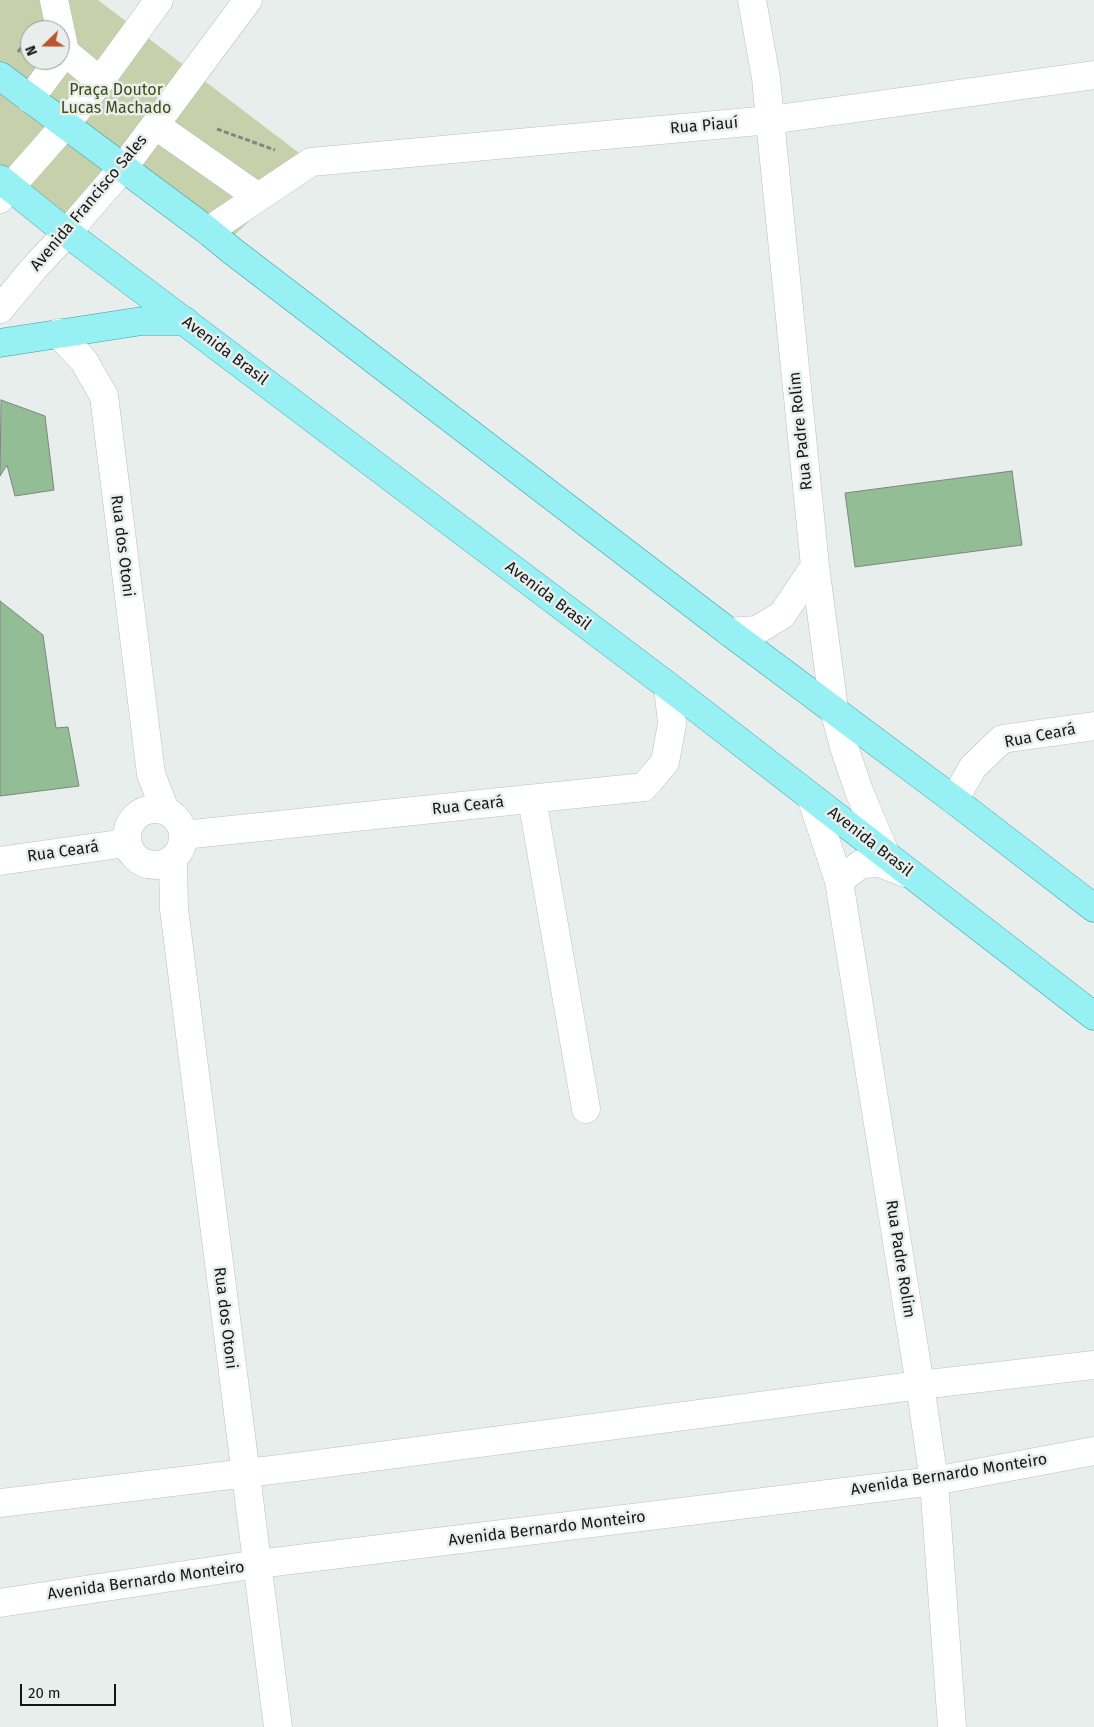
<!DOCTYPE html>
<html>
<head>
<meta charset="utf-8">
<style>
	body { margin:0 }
	#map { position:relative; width:1094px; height:1727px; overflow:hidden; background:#e8eeec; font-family:"Fira Sans",sans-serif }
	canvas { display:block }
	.north { position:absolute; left:20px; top:20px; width:50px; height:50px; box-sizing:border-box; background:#e8eeec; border:1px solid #949896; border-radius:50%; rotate:248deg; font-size:14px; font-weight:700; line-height:20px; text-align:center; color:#151716 }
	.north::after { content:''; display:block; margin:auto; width:18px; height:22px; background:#bc552b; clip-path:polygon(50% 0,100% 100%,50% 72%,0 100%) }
	.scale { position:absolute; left:20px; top:1684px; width:96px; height:22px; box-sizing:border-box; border:2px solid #151716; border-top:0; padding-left:6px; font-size:15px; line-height:18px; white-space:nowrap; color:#151716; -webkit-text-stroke:4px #e8eeec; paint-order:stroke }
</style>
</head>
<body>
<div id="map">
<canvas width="1094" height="1727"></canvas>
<div class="north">N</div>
<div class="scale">20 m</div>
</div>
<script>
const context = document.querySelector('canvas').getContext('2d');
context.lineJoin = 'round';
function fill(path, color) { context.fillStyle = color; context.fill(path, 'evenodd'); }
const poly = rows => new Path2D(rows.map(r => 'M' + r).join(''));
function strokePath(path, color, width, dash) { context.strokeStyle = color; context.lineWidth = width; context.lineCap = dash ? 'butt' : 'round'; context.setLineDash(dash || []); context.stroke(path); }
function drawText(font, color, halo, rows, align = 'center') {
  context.font = font + ' "Fira Sans",sans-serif'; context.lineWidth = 5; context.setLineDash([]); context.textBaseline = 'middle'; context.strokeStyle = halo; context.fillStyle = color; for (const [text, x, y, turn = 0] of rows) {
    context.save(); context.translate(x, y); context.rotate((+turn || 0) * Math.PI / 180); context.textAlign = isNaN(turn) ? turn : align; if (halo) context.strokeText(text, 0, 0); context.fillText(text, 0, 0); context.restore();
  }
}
const green = poly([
	[0,0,98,0,311,162,221,248,118,169,65,222,0,170],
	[30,30,60,30,60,60,30,60]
]);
const building = poly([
	[1,400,45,416,54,490,15,496,7,465,0,476,1,400],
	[1012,471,1022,545,855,567,845,493,1012,471],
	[0,601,43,635,56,728,68,727,79,786,0,796,0,601]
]);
const path = poly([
	[18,52,24,44,30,41],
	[217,129,275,150]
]);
const minor = poly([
	[54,0,65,52,100,81],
	[752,0,766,78,770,120,815,566,834,709,844,747,859,791,885,853],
	[30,99,59,60],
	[155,125,258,197],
	[0,199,65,125,100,81,159,0],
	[208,231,311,162,770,120,1094,75],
	[0,309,35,267,67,233,123,168,248,0],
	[58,333,84,361,104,396,151,774,165,810],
	[729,632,757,630,782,615,815,566],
	[811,797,839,881,920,1385,934,1481,952,1727],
	[532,799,586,1109],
	[954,800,973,767,1002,739,1094,726],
	'127 837a28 28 0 1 1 56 0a28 28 0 1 1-56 0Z',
	[183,835,644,787,665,762,672,724,668,686],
	[173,860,174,909,278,1727],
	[0,861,126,843],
	[839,881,861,864,880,863,905,873],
	[0,1503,296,1467,920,1385,1094,1365],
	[0,1603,258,1564,934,1481,1094,1451]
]);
const major = poly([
	[0,76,208,231,231,250,729,632,954,800,1094,908],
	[0,179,67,233,668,686,1094,1016],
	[0,343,142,321,185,321]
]);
const parkNames = [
	["Praça Doutor",116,91],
	["Lucas Machado",116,109]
];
const streetNames = [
	["Rua Piauí",704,126,-5],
	["Avenida Francisco Sales",89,203,-50],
	["Avenida Brasil",225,351,37],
	["Rua Padre Rolim",801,431,-96],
	["Rua dos Otoni",122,546,83],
	["Avenida Brasil",548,596,37],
	["Rua Ceará",1040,736,-11],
	["Rua Ceará",468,806,-6],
	["Avenida Brasil",870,842,38],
	["Rua Ceará",63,852,-8],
	["Rua Padre Rolim",900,1259,81],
	["Rua dos Otoni",225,1318,83],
	["Avenida Bernardo Monteiro",949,1475,-9],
	["Avenida Bernardo Monteiro",547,1529,-7],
	["Avenida Bernardo Monteiro",146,1581,-8]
];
fill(green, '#c6d0ab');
fill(building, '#93bd95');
strokePath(building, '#808480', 1);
strokePath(minor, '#bbc0be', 29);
strokePath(major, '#3b9ea1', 29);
strokePath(path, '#818684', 3, [5, 2.5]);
strokePath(minor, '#fff', 28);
strokePath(major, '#96f0f4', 28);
drawText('16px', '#404b12', '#e8eeec', parkNames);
drawText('16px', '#151716', '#e8eeec', streetNames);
</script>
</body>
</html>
